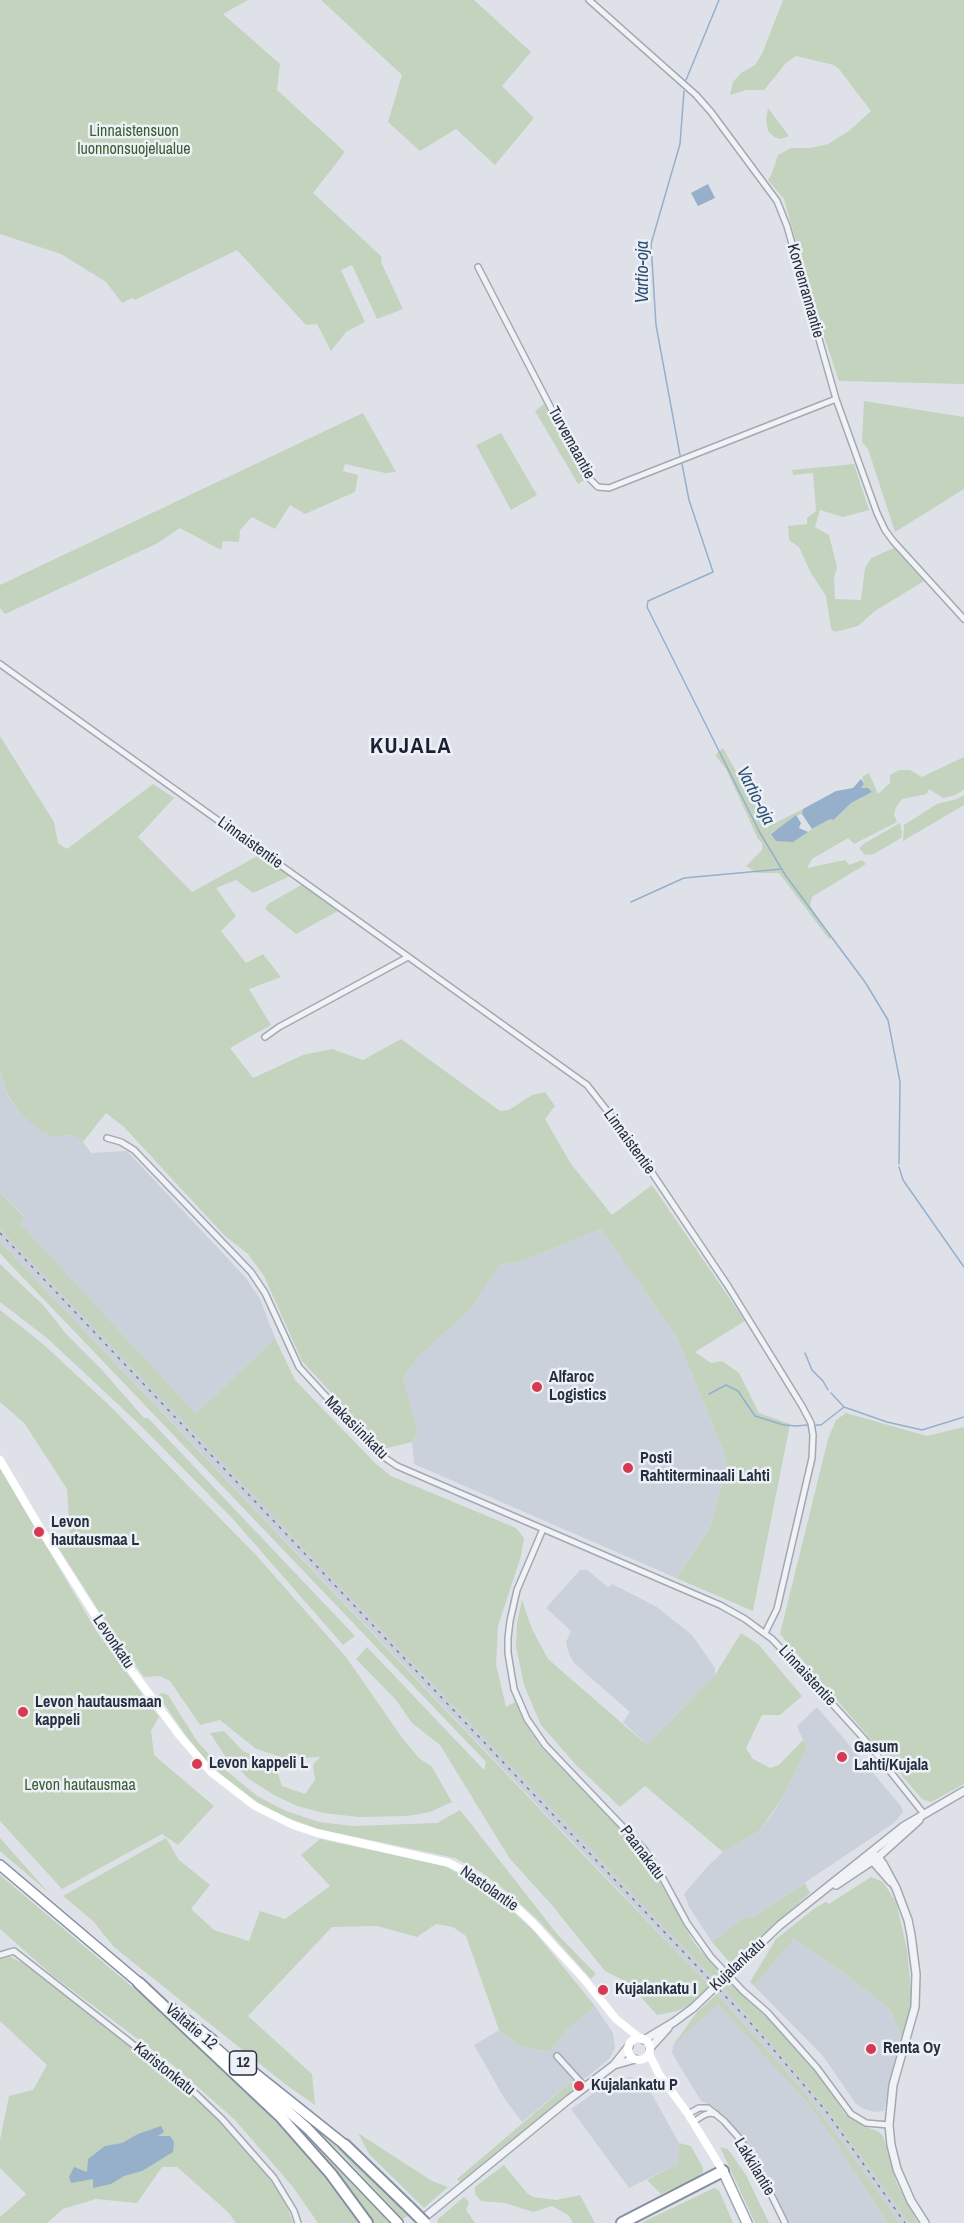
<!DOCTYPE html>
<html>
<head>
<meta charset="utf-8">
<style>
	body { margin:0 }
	canvas { display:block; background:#dee2e8 }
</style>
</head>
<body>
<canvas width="964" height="2223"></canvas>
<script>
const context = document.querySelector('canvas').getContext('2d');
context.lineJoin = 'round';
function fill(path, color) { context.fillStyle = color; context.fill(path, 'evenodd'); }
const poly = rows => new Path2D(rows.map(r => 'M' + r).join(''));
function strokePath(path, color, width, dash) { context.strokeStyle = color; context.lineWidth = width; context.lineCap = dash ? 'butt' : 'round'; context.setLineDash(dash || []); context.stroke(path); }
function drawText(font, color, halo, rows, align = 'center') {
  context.font = font + ' "Archivo Narrow",sans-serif'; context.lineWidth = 5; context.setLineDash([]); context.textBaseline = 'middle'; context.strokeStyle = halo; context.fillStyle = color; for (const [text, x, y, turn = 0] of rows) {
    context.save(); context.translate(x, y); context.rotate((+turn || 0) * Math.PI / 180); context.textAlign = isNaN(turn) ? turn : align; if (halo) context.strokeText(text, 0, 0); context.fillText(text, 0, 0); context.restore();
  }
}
const built = poly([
	[0,1071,8,1096,22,1115,56,1137,73,1135,83,1142,91,1153,127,1151,246,1278,260,1299,275,1338,196,1414,19,1222,25,1217,0,1192],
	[0,1229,310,1553,716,1981,710,1986,0,1242],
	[601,1229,676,1335,727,1460,724,1478,709,1530,676,1578,414,1464,412,1442,418,1431,403,1379,419,1356,469,1311,499,1265,521,1261],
	[580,1570,587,1570,608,1587,612,1584,657,1607,692,1635,715,1668,715,1675,647,1745,623,1722,630,1712,574,1663,569,1654,566,1642,571,1631,546,1608],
	[817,1707,901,1806,903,1812,894,1823,752,1918,744,1918,712,1942,689,1907,684,1894,707,1867,723,1852,759,1831,773,1813,783,1797,805,1753,806,1747,797,1726],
	[794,1939,832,1964,889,2008,903,2038,890,2079,884,2111,874,2112,864,2109,856,2104,823,2056,754,1986],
	[723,1988,825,2107,909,2223,899,2223,860,2166,801,2088,717,1994],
	[718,2003,807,2102,837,2144,887,2223,789,2223,774,2190,744,2139,715,2108,701,2101,672,2053,673,2045],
	[595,2006,613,2033,615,2048,610,2058,586,2078,571,2082,522,2122,504,2098,474,2045,499,2030,520,2046,549,2052,567,2030],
	[632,2077,642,2082,653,2096,679,2143,678,2164,629,2188,571,2109,604,2086,616,2079]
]);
const green = poly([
	[0,0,248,0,223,14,280,64,277,90,345,152,313,193,382,257,381,262,403,309,377,319,352,265,341,270,365,322,346,332,331,351,317,324,306,325,237,250,135,300,132,298,122,303,106,282,61,254,0,234],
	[321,0,474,0,531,52,502,86,534,118,495,165,456,129,420,151,388,122,402,75],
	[783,0,964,0,964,384,839,381,815,310,784,199,768,180,772,173,778,155,791,148,810,148,828,144,849,131,871,111,839,69,834,65,796,56,786,63,764,90,746,90,730,95,733,82,741,73,755,65,762,54],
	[768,108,789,136,781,139,774,137,768,131,766,120],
	[864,401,964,417,964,489,895,532,868,449,862,442],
	[544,404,586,479,578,484,535,411],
	[363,413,396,472,385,473,345,464,343,471,358,475,355,492,305,514,290,505,275,529,252,517,240,530,239,542,223,541,221,550,180,528,156,544,5,614,0,608,0,585],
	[501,433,537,495,511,510,476,445],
	[854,464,869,510,843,517,820,510,815,527,829,535,837,567,834,578,835,599,861,600,865,568,871,558,894,548,924,581,875,611,858,626,835,632,831,629,826,596,811,573,799,547,789,540,788,526,807,524,807,518,816,511,813,473,793,475,792,470],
	[0,736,54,822,58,843,67,849,153,784,174,798,138,837,192,892,261,854,290,876,253,893,236,880,216,888,236,916,221,931,246,963,263,954,281,977,249,989,271,1025,230,1048,253,1078,303,1055,332,1049,363,1060,401,1039,500,1111,509,1110,532,1095,545,1092,555,1106,545,1119,571,1164,612,1215,652,1185,745,1321,695,1352,711,1363,722,1361,739,1373,759,1413,790,1424,753,1611,676,1578,709,1530,724,1478,727,1460,676,1335,601,1229,521,1261,499,1265,469,1311,419,1356,403,1379,418,1431,412,1442,383,1449,302,1361,264,1276,248,1254,225,1236,124,1127,106,1113,83,1142,73,1135,56,1137,41,1131,22,1115,8,1095,0,1071],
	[723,748,767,827,803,809,802,814,791,818,787,823,771,833,793,842,812,829,830,819,835,820,851,803,872,792,860,789,864,784,862,777,869,773,878,794,890,783,890,775,899,770,910,770,922,777,964,757,964,790,955,795,943,798,929,789,927,794,902,799,896,807,894,815,897,822,854,844,848,838,812,859,807,868,845,860,849,865,862,860,866,864,812,897,810,906,832,938,829,939,779,873,757,873,746,866,762,850,762,843,758,839,726,769,715,755],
	[964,795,964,805,903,841,904,825,937,804,957,799],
	[900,823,902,833,901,838,874,854,865,855,859,848,865,843],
	[303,884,338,911,296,934,265,909,268,904],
	[0,1192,25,1218,20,1223,196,1414,275,1338,295,1380,375,1463,391,1476,516,1528,524,1538,521,1556,498,1626,496,1665,506,1707,515,1702,527,1726,541,1747,625,1834,648,1861,694,1943,722,1975,716,1981,0,1229],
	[0,1242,596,1868,710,1986,690,2005,677,2011,657,2015,627,1982,605,1971,551,1904,510,1859,440,1745,412,1723,396,1700,356,1659,367,1647,484,1770,486,1762,8,1262,0,1253],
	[0,1264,44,1306,67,1335,102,1370,144,1418,148,1418,355,1636,343,1645,232,1518,139,1424,47,1338,0,1302],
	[0,1310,43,1344,111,1407,256,1555,346,1657,403,1739,419,1758,432,1767,452,1802,430,1812,408,1816,359,1817,324,1813,297,1806,274,1795,249,1779,225,1756,210,1733,224,1731,243,1751,275,1764,282,1786,305,1794,315,1780,313,1765,320,1757,288,1759,256,1749,220,1720,200,1725,170,1681,160,1676,144,1677,123,1649,58,1547,70,1537,67,1489,25,1424,0,1402],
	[846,1413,927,1436,964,1427,964,1784,931,1802,922,1799,780,1634,828,1439,836,1420],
	[0,1468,97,1632,159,1717,151,1731,154,1755,214,1806,178,1845,162,1834,62,1889,0,1821],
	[522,1600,532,1629,548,1659,647,1745,715,1675,741,1633,758,1644,802,1696,780,1715,762,1715,746,1748,753,1759,770,1768,779,1765,803,1740,806,1747,805,1753,783,1797,759,1831,723,1852,645,1786,620,1807,576,1765,541,1725,524,1685,516,1647,517,1623],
	[163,1693,168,1695,197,1741,216,1762,257,1796,286,1811,319,1822,353,1826,437,1823,460,1810,558,1935,596,1974,591,1979,540,1922,505,1890,481,1872,455,1858,318,1829,285,1817,257,1803,229,1784,207,1762,187,1737,158,1695],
	[0,1838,49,1893,0,1851],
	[166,1838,179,1860,210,1885,191,1909,214,1930,249,1941,260,1911,285,1919,330,1886,301,1855,320,1839,445,1866,490,1891,534,1931,595,2006,567,2030,549,2052,520,2046,499,2030,466,1936,453,1927,436,1924,417,1937,377,1926,332,1927,248,2016,312,2074,315,2105,285,2084,114,1947,93,1921,63,1896],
	[0,1875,150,2002,242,2084,321,2173,358,2223,318,2223,293,2187,235,2120,174,2066,52,1975,0,1929],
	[871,1877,883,1882,896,1902,907,1949,912,2001,903,2038,889,2008,832,1964,794,1939,754,1986,750,1982,776,1939,815,1908,826,1902,829,1904],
	[805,1883,810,1893,730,1963,712,1942,744,1918,752,1918],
	[6,1954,29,1967,187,2090,241,2143,267,2176,284,2199,293,2223,236,2223,228,2212,177,2167,162,2167,137,2203,96,2199,63,2209,47,2223,0,2223,0,2217,26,2194,0,2168,0,2140,9,2096,33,2090,47,2065,0,2021,0,1957],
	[729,1983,770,2020,814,2069,845,2114,862,2125,879,2132,883,2136,897,2184,918,2223,909,2223,825,2107,723,1988],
	[717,1994,801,2088,860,2166,899,2223,887,2223,837,2144,807,2102,718,2004,673,2045,697,2012],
	[571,2082,576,2088,460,2182,457,2179],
	[295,2110,356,2159,410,2214,403,2219,341,2153],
	[294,2125,335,2166,390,2223,373,2223,337,2176],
	[358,2133,432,2181,448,2187,424,2208,369,2154],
	[679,2143,691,2146,703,2168,703,2172,699,2177,661,2194,647,2180,678,2164],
	[720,2147,728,2149,746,2175,769,2223,755,2223],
	[504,2165,527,2193,533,2197,556,2200,580,2195,595,2223,573,2223,568,2215,552,2206,533,2212,505,2203,481,2201,475,2194,475,2187],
	[714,2188,719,2190,733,2223,641,2223],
	[464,2197,469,2202,466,2210,475,2223,437,2223,438,2219]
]);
const water = poly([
	[708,184,715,198,698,206,691,193],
	[861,779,864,784,861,788,868,788,872,792,851,803,834,820,830,819,812,829,802,814,803,809,836,791,853,788],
	[796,815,801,823,799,828,808,832,793,842,776,841,771,834],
	[161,2126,164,2132,158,2136,170,2136,174,2142,173,2152,142,2171,124,2176,111,2184,93,2188,93,2179,71,2183,69,2177,74,2167,87,2172,88,2159,105,2146,122,2143,138,2134]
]);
const stream = poly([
	[686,80,719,0],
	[680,455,656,325,651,244,680,144,684,91],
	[682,464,689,500,713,572,648,601,647,607,760,833,786,876,865,982,888,1020,900,1082,899,1164],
	[631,902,684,878,782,869],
	[899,1167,903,1180,964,1267],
	[805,1353,812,1370,823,1381,828,1390],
	[831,1393,844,1407],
	[709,1394,726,1385,738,1391,755,1416,784,1425,796,1426,807,1425],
	[816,1425,821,1425,844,1407,887,1422,922,1430,964,1417]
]);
const minor = poly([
	[589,0,696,95,711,112,777,201,787,226,836,399,877,513,885,530,893,541,964,619],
	[478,267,585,474,598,487,609,488,836,399],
	[0,664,587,1085,630,1140,728,1286,802,1406,811,1423,813,1435,812,1458,777,1609,765,1633],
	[265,1037,279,1027,408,957],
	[107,1138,121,1142,134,1150,251,1272,265,1293,299,1367,378,1453,397,1466,720,1605,745,1619,772,1639,807,1676,866,1741,924,1814],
	[543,1529,517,1590,510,1621,508,1638,508,1653,514,1689,527,1719,545,1745,644,1849,661,1875,687,1923,711,1957,743,1991,767,2012,793,2041,817,2068,851,2114,866,2123,889,2125],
	[0,1955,14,1951,196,2094,222,2119,274,2178,294,2211,298,2223],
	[557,2056,585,2087],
	[688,2114,699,2108,708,2108,724,2121,740,2139,767,2186,785,2223],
	[693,2122,704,2115,710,2113,716,2114]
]);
const tertiary = poly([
	[871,1853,878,1857,883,1864,896,1888,908,1920,911,1935,916,1974,915,2007,893,2085,889,2125,891,2145,897,2169,911,2201,925,2223],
	[871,1859,891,1882],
	[836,1885,878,1857,919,1820],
	[739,1964,780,1925,904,1826,964,1791],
	[644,2040,674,2022,693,2008],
	[650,2048,668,2028],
	[614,2065,635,2059],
	[420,2221,568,2100,614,2065,629,2046]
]);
const secondary = poly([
	[0,1460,40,1528,123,1659,180,1736,211,1772,255,1806,293,1825,317,1833,449,1863,480,1879,510,1902,531,1921,584,1979,616,2019,641,2039],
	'628 2049a11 11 0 1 1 22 0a11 11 0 1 1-22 0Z',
	[649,2054,659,2074,688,2114,723,2171]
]);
const primary = poly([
	[723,2171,747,2223]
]);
const trunk = poly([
	[0,1865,144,1987],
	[172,2008,213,2040],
	[207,2040,307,2128,398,2223],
	[236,2058,345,2145]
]);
const motorway = poly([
	[139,1983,280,2116,331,2174,367,2223],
	[345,2145,409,2207],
	[622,2223,723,2171]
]);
const rail = poly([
	[0,1233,749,2021,826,2111,905,2223]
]);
const tertiaryBridge = poly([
	[693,2008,739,1964]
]);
const motorwayBridge = poly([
	[409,2207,425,2223]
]);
const markers = [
	[537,1387,6,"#d73950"],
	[628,1468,6,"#d73950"],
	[39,1532,6,"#d73950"],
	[23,1712,6,"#d73950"],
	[842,1757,6,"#d73950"],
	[197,1764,6,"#d73950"],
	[603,1990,6,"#d73950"],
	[871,2049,6,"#d73950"],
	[579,2086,6,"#d73950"]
];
const shields = [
	[243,2063,27]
];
const shieldNames = [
	["12",243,2063]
];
const parkNames = [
	["Linnaistensuon",134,132],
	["luonnonsuojelualue",134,150],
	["Levon hautausmaa",80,1786]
];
const streetNames = [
	["Korvenrannantie",805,291,74],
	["Turvemaantie",571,443,61],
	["Linnaistentie",250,843,36],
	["Linnaistentie",629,1142,54],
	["Makasiinikatu",356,1428,45],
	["Levonkatu",113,1642,56],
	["Linnaistentie",807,1676,47],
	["Paanakatu",642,1853,53],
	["Nastolantie",489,1889,35],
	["Kujalankatu",738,1965,-43],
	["Valtatie 12",191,2027,40],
	["Karistonkatu",164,2069,39],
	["Lakkilantie",754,2167,59]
];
const poiNames = [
	["Alfaroc",549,1378],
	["Logistics",549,1396],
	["Posti",640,1459],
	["Rahtiterminaali Lahti",640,1477],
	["Levon",51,1523],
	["hautausmaa L",51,1541],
	["Levon hautausmaan",35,1703],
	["kappeli",35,1721],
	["Gasum",854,1748],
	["Lahti/Kujala",854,1766],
	["Levon kappeli L",209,1764],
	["Kujalankatu I",615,1990],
	["Renta Oy",883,2049],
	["Kujalankatu P",591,2086]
];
const waterNames = [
	["Vartio-oja",643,272,-90],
	["Vartio-oja",755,796,63]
];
const districtNames = [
	["KUJALA",411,747]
];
fill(built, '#cbd1da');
fill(green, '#c3d3be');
fill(water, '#96afcb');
strokePath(stream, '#96afcb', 1.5);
strokePath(minor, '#a3a9b2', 8);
strokePath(tertiary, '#a3a9b2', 10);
strokePath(primary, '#9ca6b5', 12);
strokePath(trunk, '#848fa0', 12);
strokePath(motorway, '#848fa0', 14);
strokePath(minor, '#f0f2f6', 5);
strokePath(tertiary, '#f0f2f6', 7);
strokePath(secondary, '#fff', 8);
strokePath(primary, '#fff', 9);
strokePath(trunk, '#fff', 9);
strokePath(motorway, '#fff', 10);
strokePath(rail, '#768193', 1.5, [3, 6]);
strokePath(tertiaryBridge, '#a3a9b2', 10, []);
strokePath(motorwayBridge, '#848fa0', 14, []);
strokePath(tertiaryBridge, '#f0f2f6', 7);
strokePath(motorwayBridge, '#fff', 10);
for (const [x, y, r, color] of markers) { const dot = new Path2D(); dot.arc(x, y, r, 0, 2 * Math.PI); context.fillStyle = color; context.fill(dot); strokePath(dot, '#edf1f6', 2); }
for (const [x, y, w] of shields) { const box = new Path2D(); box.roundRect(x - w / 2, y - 12, w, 24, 4.5); context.fillStyle = '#edf1f6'; context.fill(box); strokePath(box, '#262f40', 1.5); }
drawText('bold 15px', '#262f40', null, shieldNames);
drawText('16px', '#3a5d32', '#edf1f6', parkNames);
drawText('16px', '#262f40', '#edf1f6', streetNames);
drawText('bold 16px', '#262f40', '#edf1f6', poiNames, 'left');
drawText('italic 18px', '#2d4e76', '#edf1f6', waterNames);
context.letterSpacing = '1.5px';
drawText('bold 22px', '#182031', '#edf1f6', districtNames);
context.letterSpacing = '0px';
</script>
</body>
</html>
